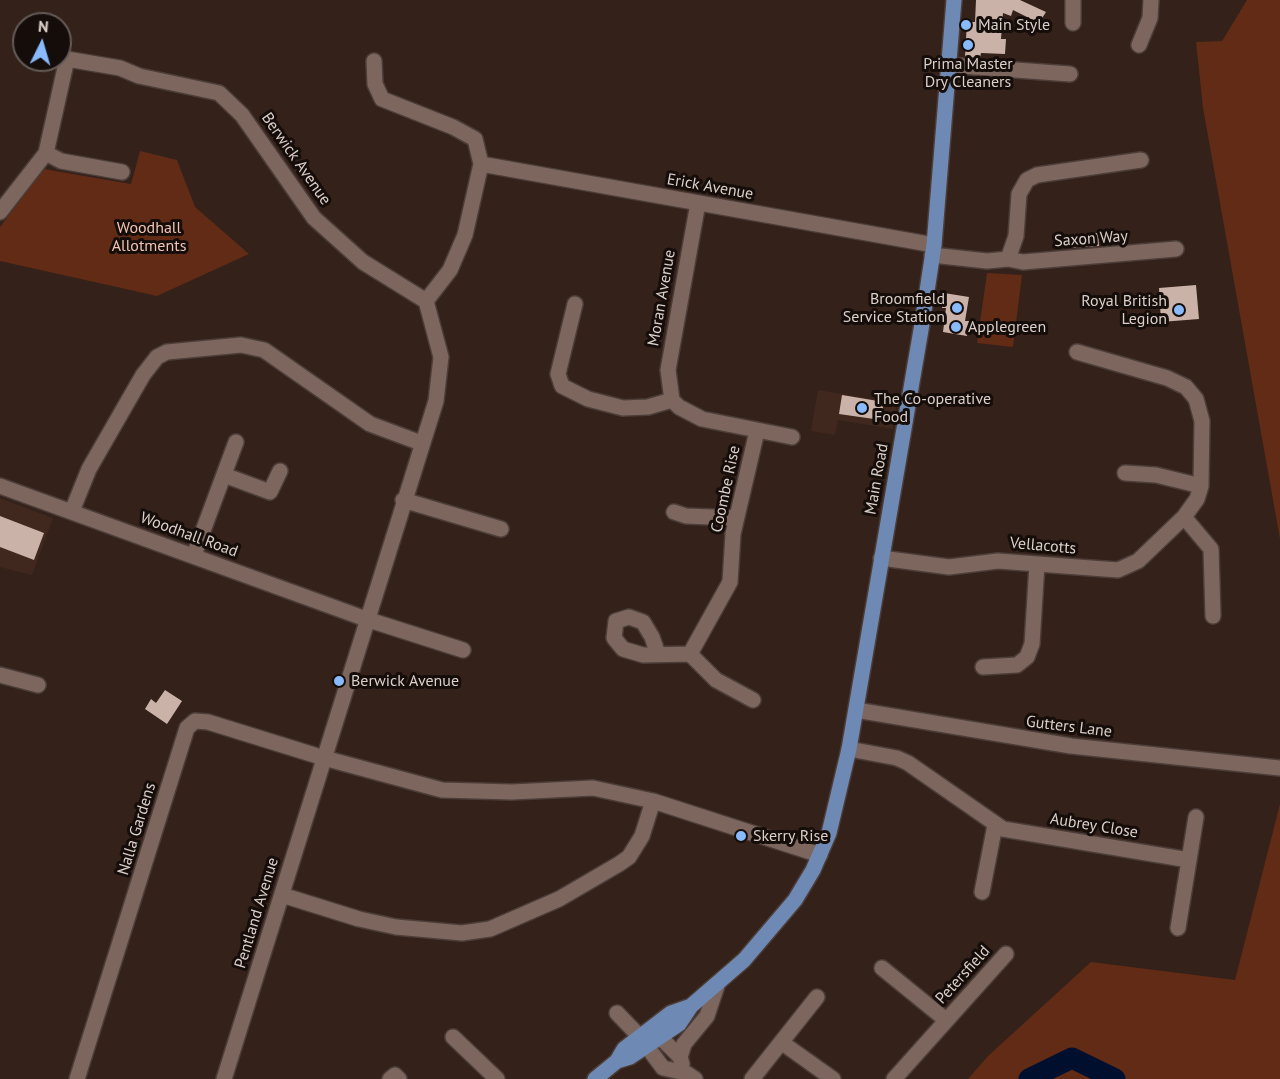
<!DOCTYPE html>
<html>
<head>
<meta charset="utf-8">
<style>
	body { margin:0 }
	#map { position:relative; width:1280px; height:1079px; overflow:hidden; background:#33211a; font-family:"PT Sans",sans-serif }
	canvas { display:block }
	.north { position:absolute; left:12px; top:12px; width:60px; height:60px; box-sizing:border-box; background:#150d0a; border:2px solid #645b57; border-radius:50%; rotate:5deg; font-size:16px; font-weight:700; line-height:24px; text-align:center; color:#dbcfca }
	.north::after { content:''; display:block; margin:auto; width:21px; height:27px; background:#88bafc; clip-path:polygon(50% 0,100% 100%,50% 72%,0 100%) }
</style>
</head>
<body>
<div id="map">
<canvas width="1280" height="1079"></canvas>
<div class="north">N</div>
</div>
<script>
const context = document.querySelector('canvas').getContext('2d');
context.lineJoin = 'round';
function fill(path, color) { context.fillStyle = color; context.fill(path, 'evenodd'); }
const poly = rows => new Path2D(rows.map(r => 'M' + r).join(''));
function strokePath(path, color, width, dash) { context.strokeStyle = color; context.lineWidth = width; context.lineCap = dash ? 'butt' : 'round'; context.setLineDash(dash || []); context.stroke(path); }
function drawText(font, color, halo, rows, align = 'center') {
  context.font = font + ' "PT Sans",sans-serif'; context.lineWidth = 6; context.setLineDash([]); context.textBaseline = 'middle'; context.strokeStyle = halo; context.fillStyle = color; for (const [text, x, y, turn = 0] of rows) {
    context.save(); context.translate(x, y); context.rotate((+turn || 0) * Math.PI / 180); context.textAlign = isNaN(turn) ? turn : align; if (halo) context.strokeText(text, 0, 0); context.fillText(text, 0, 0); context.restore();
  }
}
const built = poly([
	[818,390,897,403,893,429,838,420,835,435,811,431],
	[0,498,53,518,32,575,0,567]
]);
const green = poly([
	[1247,0,1280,0,1280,539,1203,108,1196,42,1222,41],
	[140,151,177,160,195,207,249,254,157,296,0,261,0,227,44,169,131,184],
	[987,273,1022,275,1013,347,977,343],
	[1280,804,1280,1079,968,1079,988,1056,1091,962,1235,980]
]);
const river = poly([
	[1029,1079,1072,1058,1115,1079]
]);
const building = poly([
	[976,0,1020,0,1046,12,1039,23,1013,10,1011,16,1003,13,1001,39,1006,39,1005,54,981,53,980,58,965,57,967,22,975,22],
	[1098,233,1099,246,1067,248,1066,235],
	[1196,285,1199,319,1161,322,1159,288],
	[944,293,969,297,965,321,969,321,967,336,943,332,946,308,942,308],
	[842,395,884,402,881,420,839,414],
	[0,516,44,533,34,560,0,547],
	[165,690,182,701,167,724,145,709,151,699,156,703]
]);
const minor = poly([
	[1073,23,1073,0],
	[1139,45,1150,18,1151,0],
	[374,61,375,84,382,99,453,127,475,139,481,164,465,235,450,270,426,301],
	[948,65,1070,74],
	[46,153,61,161,122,172],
	[481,164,934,245],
	[698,203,668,370,672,400,679,407,702,419,792,437],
	[0,212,46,153,67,59,120,68,139,76,219,93,242,115,314,218,363,262,426,301,441,357,436,401,224,1079],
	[932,255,987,261,1008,259,1016,236,1019,194,1027,180,1037,175,1141,160],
	[1008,259,1023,262,1176,249],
	[575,304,558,374,562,386,588,399,623,408,648,407,672,400],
	[1125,473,1156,475,1201,486],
	[224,475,270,492,280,471],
	[0,486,366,619,463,650],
	[403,500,501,529],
	[72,511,89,469,143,375,157,357,167,352,241,345,264,350,370,424,421,443],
	[674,512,686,516,736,518],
	[1184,517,1211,549,1213,616],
	[194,555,236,442],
	[881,558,949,567,998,561,1118,570,1138,561,1184,517,1197,499,1201,486,1202,421,1196,399,1186,387,1167,378,1077,352],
	[658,654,652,637,643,622,629,617,616,621,614,638,623,649,643,655,690,654],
	[983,667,1017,665,1027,657,1032,644,1037,564],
	[0,675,38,685],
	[753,700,716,680,690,654,730,582,733,534,757,431],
	[856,710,1071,746,1280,768],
	[849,749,897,758,908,763,1003,829,1189,860],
	[982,892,995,825],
	[282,895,359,919,396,927,462,933,490,929,559,899,619,864,629,857,642,836,653,801],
	[1178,928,1196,817],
	[882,968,946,1020],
	[617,1013,640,1037,663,1068,686,1073,695,1079],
	[453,1037,497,1079],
	[647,1037,664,1041,680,1057,682,1064],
	[781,1042,833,1079],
	[680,1057,684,1044,707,1016,717,986],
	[77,1079,187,728,195,721,208,722,324,758,442,790,512,792,593,788,653,801,820,855],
	[390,1079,395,1075,399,1079],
	[752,1079,817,997],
	[894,1079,1006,954]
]);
const major = poly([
	[617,1061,624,1049,671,1013,691,1006],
	[595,1079,617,1061,630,1057,679,1024,691,1006,744,960,795,900,813,870,829,833,849,749,922,324,934,245,954,0]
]);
const markers = [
	[966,25,6,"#88bafc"],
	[968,45,6,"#88bafc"],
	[957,308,6,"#88bafc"],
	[1179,310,6,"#88bafc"],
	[956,327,6,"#88bafc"],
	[862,408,6,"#88bafc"],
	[339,681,6,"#88bafc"],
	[741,836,6,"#88bafc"]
];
const poiNames = [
	["Main Style",978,25],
	["Prima Master",968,64,"center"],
	["Dry Cleaners",968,82,"center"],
	["Broomfield",945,299,"right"],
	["Service Station",945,317,"right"],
	["Royal British",1167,301,"right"],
	["Legion",1167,319,"right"],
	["Applegreen",968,327],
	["The Co-operative",874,399],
	["Food",874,417],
	["Berwick Avenue",351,681],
	["Skerry Rise",753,836]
];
const streetNames = [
	["Berwick Avenue",296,159,55],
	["Erick Avenue",710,187,10],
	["Saxon Way",1091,239,-4],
	["Moran Avenue",662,298,-80],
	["Main Road",877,479,-80],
	["Coombe Rise",726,489,-78],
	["Woodhall Road",189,535,20],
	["Vellacotts",1043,546,5],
	["Gutters Lane",1069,727,7],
	["Aubrey Close",1094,826,9],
	["Nalla Gardens",137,829,-73],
	["Pentland Avenue",257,913,-73],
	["Petersfield",963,975,-48]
];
const parkNames = [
	["Woodhall",149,228],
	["Allotments",149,246]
];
fill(built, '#40281e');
fill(green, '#612b15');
strokePath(river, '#000f2d', 21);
fill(building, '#cab2a9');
strokePath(minor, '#4c3d38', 18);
strokePath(major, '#4c3d38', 18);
strokePath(minor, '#7c665e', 15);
strokePath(major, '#6e89b3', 15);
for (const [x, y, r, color] of markers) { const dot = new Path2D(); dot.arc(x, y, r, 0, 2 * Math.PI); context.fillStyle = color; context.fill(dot); strokePath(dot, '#150d0a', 2); }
drawText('16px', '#dbcfca', '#150d0a', poiNames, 'left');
drawText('16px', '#dbcfca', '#150d0a', streetNames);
drawText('16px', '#f2c4b3', '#150d0a', parkNames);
</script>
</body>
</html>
